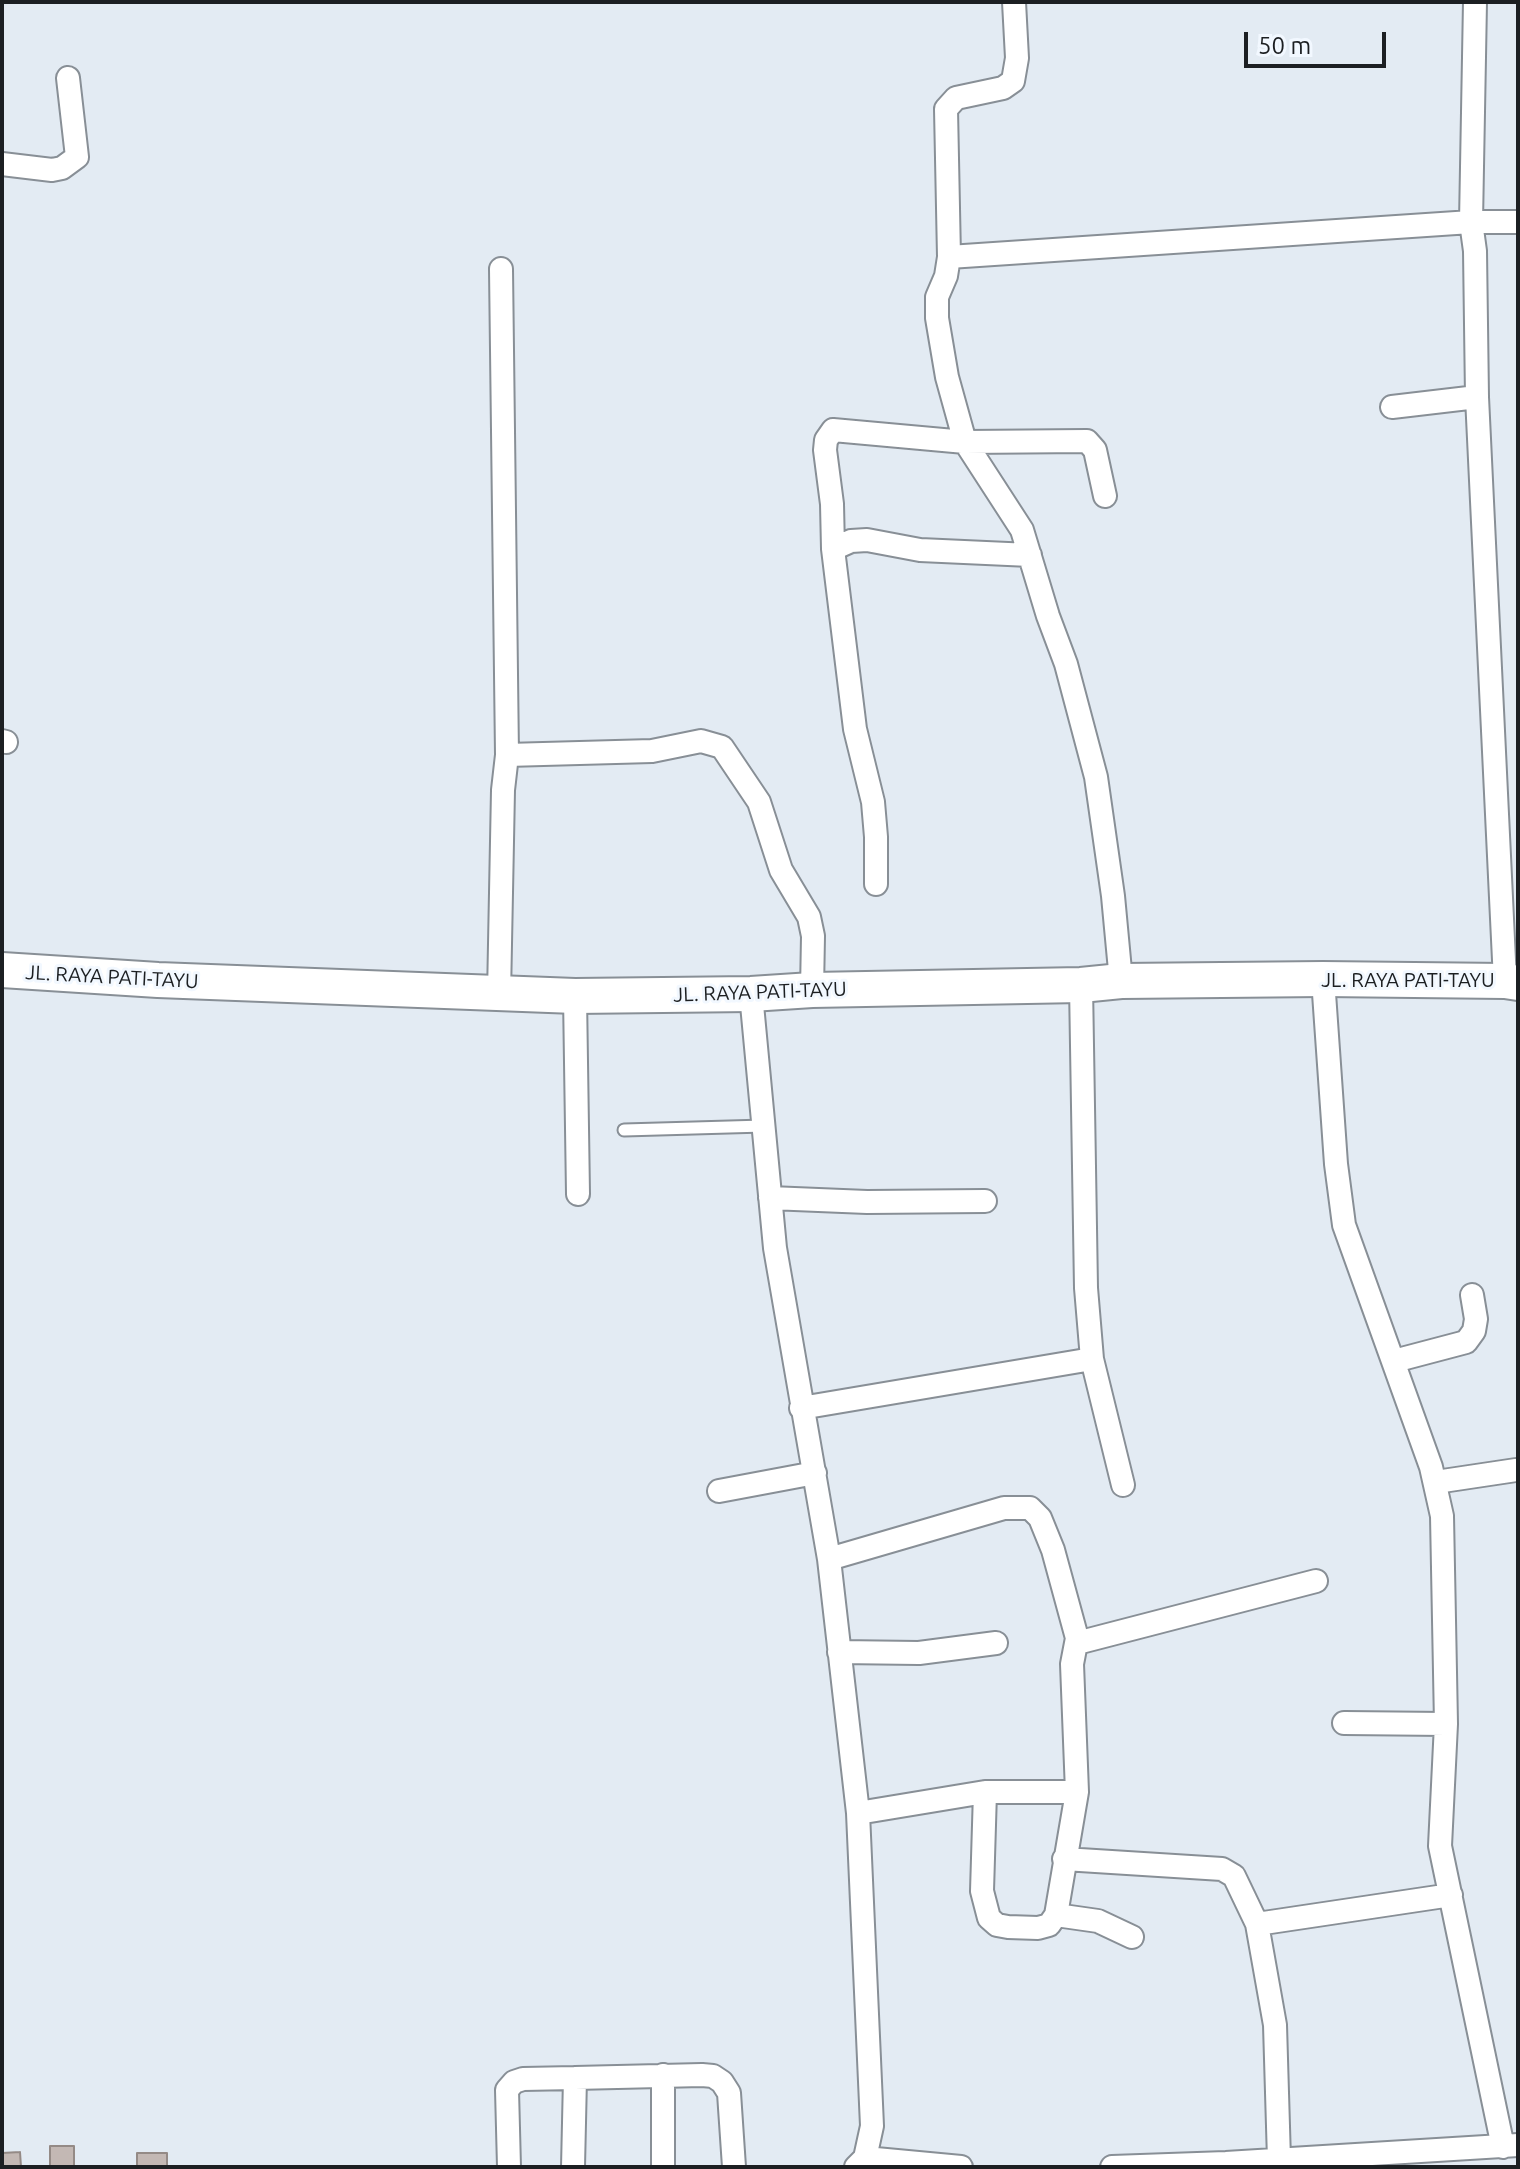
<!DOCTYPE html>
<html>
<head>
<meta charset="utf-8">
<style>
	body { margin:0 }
	#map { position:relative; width:1520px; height:2169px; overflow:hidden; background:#e3ebf3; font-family:Ubuntu,sans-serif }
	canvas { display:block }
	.frame { position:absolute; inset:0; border:4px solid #1c1f22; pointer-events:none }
	.scale { position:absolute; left:1244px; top:32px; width:142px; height:36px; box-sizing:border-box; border:4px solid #1c1f22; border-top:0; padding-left:10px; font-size:24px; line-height:28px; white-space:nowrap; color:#1c1f22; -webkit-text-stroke:6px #f2f8ff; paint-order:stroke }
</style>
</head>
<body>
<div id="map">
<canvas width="1520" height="2169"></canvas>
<div class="frame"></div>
<div class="scale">50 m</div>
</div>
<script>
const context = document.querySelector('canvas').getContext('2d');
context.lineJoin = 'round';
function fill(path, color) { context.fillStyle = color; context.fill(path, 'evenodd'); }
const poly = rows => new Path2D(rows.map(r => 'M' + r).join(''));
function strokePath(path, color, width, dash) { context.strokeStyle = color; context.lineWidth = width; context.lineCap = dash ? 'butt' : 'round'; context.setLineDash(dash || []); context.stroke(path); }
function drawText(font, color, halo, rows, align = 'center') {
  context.font = font + ' Ubuntu,sans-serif'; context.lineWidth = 6; context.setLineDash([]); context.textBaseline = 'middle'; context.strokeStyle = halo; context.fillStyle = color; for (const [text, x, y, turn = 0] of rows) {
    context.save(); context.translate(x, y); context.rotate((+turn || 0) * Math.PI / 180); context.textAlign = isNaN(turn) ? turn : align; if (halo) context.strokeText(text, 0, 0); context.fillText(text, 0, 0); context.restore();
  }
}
const building = poly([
	[50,2146,74,2146,74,2167,50,2167,50,2146],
	[20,2152,21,2167,2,2167,2,2153,20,2152],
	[137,2153,167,2153,167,2167,137,2167,137,2153]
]);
const lane = poly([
	[624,1130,764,1126]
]);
const street = poly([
	[1014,2,1017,58,1013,81,1003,88,956,98,946,109,949,257,946,276,937,297,937,318,947,377,965,442,1022,530,1048,616,1066,664,1096,777,1113,896,1121,981],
	[1475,2,1471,222,1475,251,1477,397,1505,981],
	[2,164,52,170,62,168,77,157,68,78],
	[949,257,1471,222,1518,222],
	[1392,407,1477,397],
	[833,549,832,504,825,450,826,440,833,430,965,442,1087,441,1095,450,1105,496],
	[2,741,6,742],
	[507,755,652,751,701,741,722,747,759,802,781,870,809,917,813,936,812,990],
	[876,884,876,837,873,802,855,729,833,549,851,541,867,540,920,550,1030,555],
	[1323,979,1336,1164,1344,1225,1431,1467,1442,1516,1446,1724,1440,1846,1503,2147],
	[1081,985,1086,1288,1092,1359],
	[751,994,775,1248,829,1559,858,1813,872,2126,865,2158,856,2167],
	[499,995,503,790,507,755,501,269],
	[575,996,578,1194],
	[770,1198,867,1202,985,1201],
	[1394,1361,1466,1342,1474,1331,1476,1319,1472,1295],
	[801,1408,1092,1359,1123,1485],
	[1436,1482,1516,1470],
	[719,1491,815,1473],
	[829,1559,1004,1508,1030,1508,1040,1518,1053,1550,1077,1638,1072,1664,1077,1792,1056,1915,1049,1925,1038,1928,1008,1927,997,1925,989,1918,982,1891,985,1792],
	[1077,1643,1316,1581],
	[839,1652,919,1653,996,1643],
	[1344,1723,1446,1724],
	[858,1813,985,1792,1077,1792],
	[1064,1859,1222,1869,1234,1876,1257,1924,1451,1895],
	[1056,1915,1098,1921,1132,1937],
	[1257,1924,1275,2025,1279,2160],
	[663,2075,663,2167],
	[865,2158,961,2167],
	[509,2167,507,2090,514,2082,523,2079,575,2078],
	[573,2167,575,2078,702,2075,713,2076,722,2082,729,2093,734,2167],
	[1112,2167,1226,2163,1518,2145]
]);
const primary = poly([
	[2,970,158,980,575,996,751,994,812,990,1081,985,1121,981,1323,979,1505,981,1518,983]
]);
const streetNames = [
	["JL. RAYA PATI-TAYU",112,977,3],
	["JL. RAYA PATI-TAYU",1408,980],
	["JL. RAYA PATI-TAYU",760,992,-2]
];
fill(building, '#c3b8b4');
strokePath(building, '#948a86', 2);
strokePath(lane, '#888f96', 15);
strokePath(street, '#888f96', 26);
strokePath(primary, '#888f96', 38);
strokePath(lane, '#fff', 11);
strokePath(street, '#fff', 22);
strokePath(primary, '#fff', 34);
drawText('20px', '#1c1f22', '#f2f8ff', streetNames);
</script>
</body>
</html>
